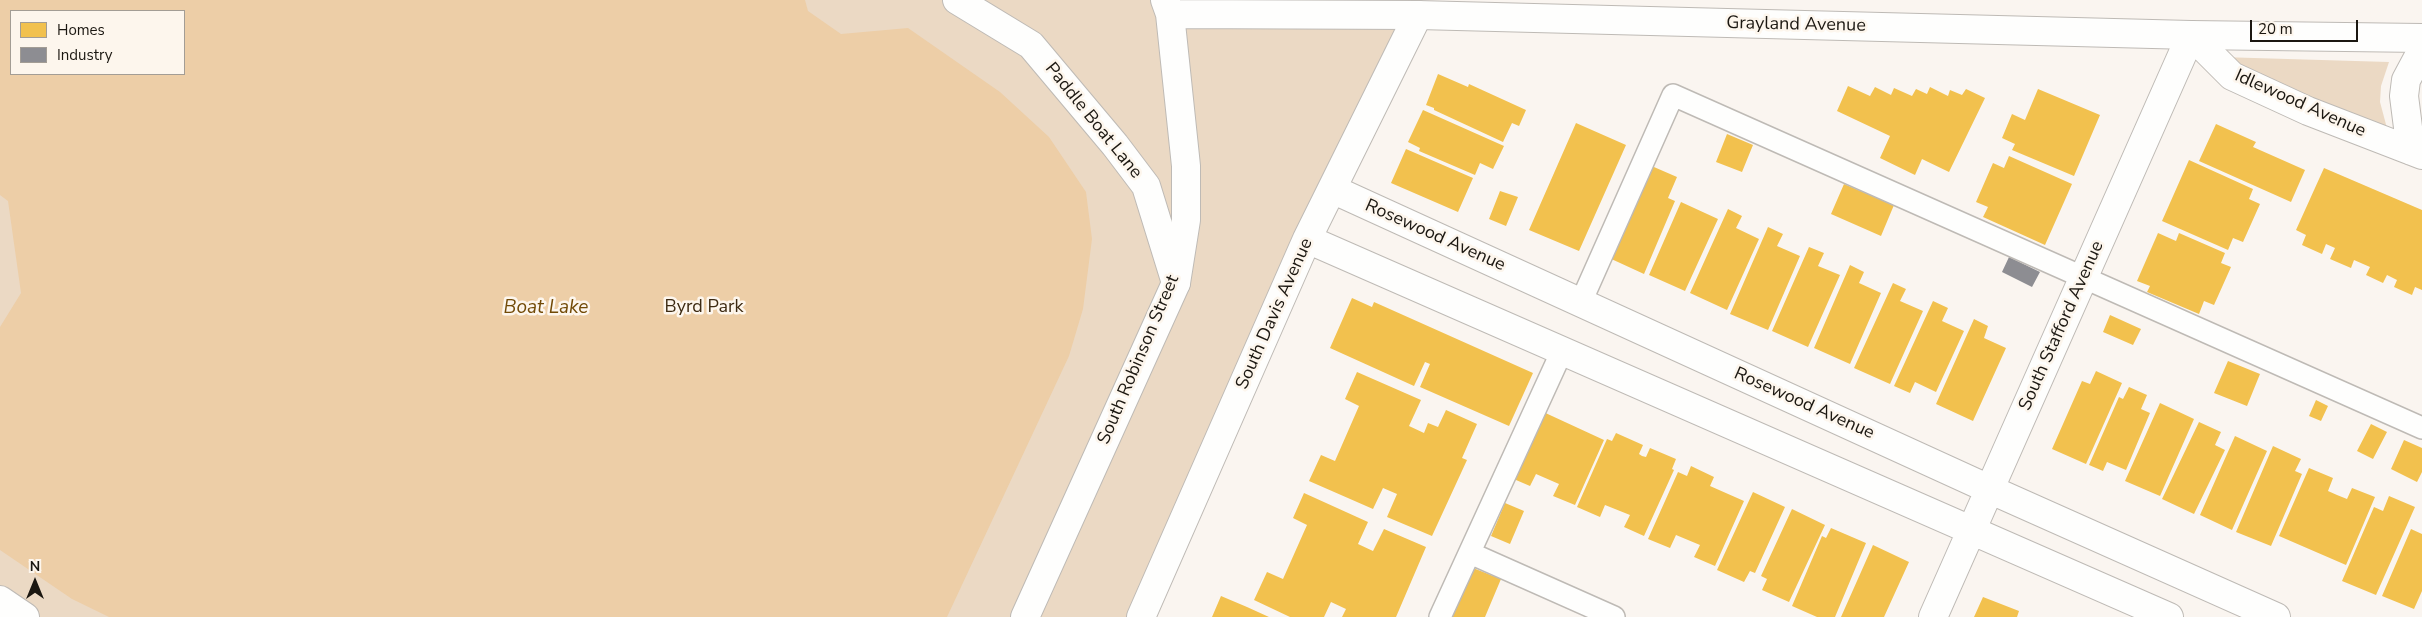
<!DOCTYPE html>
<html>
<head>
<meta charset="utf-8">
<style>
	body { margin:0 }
	#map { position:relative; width:2422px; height:617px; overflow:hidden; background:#faf5f0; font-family:"Nunito Sans",sans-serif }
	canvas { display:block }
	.legend { position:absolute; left:10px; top:10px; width:175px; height:65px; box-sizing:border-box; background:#fdf6ed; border:1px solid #a39d95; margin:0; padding:6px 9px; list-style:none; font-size:15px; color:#1b1711 }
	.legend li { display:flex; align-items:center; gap:10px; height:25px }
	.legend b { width:25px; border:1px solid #a39d95 }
	.north { position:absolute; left:10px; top:557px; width:50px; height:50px; -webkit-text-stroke:4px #fdf6ed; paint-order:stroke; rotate:0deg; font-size:14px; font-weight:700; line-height:20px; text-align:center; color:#1b1711 }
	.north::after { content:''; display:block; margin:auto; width:18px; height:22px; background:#1b1711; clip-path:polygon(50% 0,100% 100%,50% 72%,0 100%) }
	.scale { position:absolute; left:2250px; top:20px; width:108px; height:22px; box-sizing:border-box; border:2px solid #1b1711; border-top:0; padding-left:6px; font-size:15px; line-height:18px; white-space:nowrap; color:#1b1711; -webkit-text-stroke:4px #fdf6ed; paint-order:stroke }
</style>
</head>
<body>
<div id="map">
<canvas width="2422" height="617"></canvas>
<ul class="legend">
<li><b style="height:14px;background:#f2c14e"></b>Homes</li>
<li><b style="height:14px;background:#8d8d92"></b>Industry</li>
</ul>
<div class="north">N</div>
<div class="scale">20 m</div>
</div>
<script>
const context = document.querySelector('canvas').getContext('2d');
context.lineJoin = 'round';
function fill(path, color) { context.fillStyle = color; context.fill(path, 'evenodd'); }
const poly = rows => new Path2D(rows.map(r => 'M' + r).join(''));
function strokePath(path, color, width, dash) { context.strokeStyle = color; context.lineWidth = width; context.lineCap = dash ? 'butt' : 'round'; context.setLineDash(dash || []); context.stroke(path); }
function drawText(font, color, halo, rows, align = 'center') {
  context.font = font + ' "Nunito Sans",sans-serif'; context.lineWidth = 5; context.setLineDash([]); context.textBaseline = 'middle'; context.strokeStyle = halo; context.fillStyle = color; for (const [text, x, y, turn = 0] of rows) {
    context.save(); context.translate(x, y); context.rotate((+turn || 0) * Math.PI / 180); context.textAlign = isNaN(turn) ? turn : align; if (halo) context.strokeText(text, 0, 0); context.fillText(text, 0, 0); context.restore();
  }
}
const green = poly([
	[0,0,1409,0,1130,617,0,617],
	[11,11,184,11,184,74,11,74],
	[2220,57,2389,62,2381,86,2380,102,2388,132]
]);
const water = poly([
	[0,0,805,0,808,11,841,34,908,28,1000,92,1049,137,1086,192,1092,239,1083,309,1069,356,947,617,109,617,72,599,0,550,0,327,21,293,8,201,0,195],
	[11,11,184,11,184,74,11,74]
]);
const homes = poly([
	[1438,74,1468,87,1469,84,1526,110,1519,126,1512,123,1503,142,1434,110,1434,108,1426,105],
	[1848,86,1870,96,1875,87,1891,95,1894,88,1912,96,1916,89,1927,94,1930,87,1948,96,1950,90,1962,95,1966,89,1985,98,1949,172,1922,159,1915,175,1880,158,1890,136,1837,111],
	[2038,89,2100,115,2074,176,2012,150,2015,144,2002,138,2012,114,2025,120],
	[1423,110,1504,146,1493,169,1480,163,1475,175,1419,151,1420,148,1408,142],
	[1576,123,1626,145,1579,251,1529,230],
	[2216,124,2256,142,2253,147,2305,170,2291,202,2199,161],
	[1727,134,1753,145,1742,172,1716,162],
	[1406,149,1473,178,1458,212,1391,183],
	[2009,156,2072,184,2045,245,1983,217,1988,207,1976,202,1993,163,2004,168],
	[2189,160,2253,189,2249,199,2260,204,2243,242,2233,238,2228,250,2162,221],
	[1647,164,1677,177,1668,198,1675,201,1644,274,1607,257],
	[2324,168,2422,210,2422,290,2415,287,2412,295,2394,287,2397,280,2387,275,2383,283,2366,275,2370,267,2354,260,2351,268,2330,259,2335,248,2326,244,2322,254,2302,245,2306,235,2296,230],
	[1844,184,1894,205,1881,236,1831,214],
	[1500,191,1518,197,1506,226,1489,219],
	[1681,202,1718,219,1685,291,1649,275],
	[1728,209,1742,216,1736,228,1759,239,1727,310,1690,293],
	[1768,227,1783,234,1777,246,1800,256,1768,330,1730,314],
	[2158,233,2176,241,2179,233,2225,253,2221,263,2231,267,2214,305,2204,301,2199,314,2147,292,2150,286,2137,281],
	[1809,247,1824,253,1818,266,1840,275,1808,347,1772,331],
	[1850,265,1864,272,1859,283,1881,293,1850,364,1814,348],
	[1893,283,1906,289,1900,301,1923,311,1890,384,1854,368],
	[1352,298,1372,307,1374,302,1533,373,1509,426,1420,387,1430,364,1425,362,1414,386,1330,348],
	[1933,301,1948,308,1942,321,1964,331,1936,392,1915,382,1910,393,1894,386],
	[2110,315,2141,329,2133,345,2103,332],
	[1974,319,1988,326,1984,338,2006,348,1973,421,1936,404],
	[2228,361,2260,374,2247,406,2214,393],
	[2096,371,2122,383,2086,464,2052,449,2082,381,2090,384],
	[1357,372,1421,400,1409,426,1424,433,1428,423,1438,427,1446,410,1477,424,1462,458,1467,460,1432,536,1387,517,1397,494,1383,488,1373,509,1309,481,1321,455,1335,461,1359,406,1345,399],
	[2129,387,2147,395,2141,409,2150,413,2126,470,2107,462,2103,471,2089,465,2119,397,2123,399],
	[2316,400,2328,406,2321,421,2309,416],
	[2160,403,2194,419,2160,496,2125,481],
	[1539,410,1604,440,1575,505,1553,496,1559,484,1536,474,1530,486,1509,477],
	[2199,422,2221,432,2215,445,2225,450,2194,514,2162,499],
	[2371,424,2387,432,2373,459,2357,451],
	[1616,433,1643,445,1639,454,1642,456,1646,457,1650,448,1676,459,1672,469,1674,470,1644,536,1624,527,1630,515,1605,505,1600,517,1577,507,1607,439,1612,441],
	[2235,436,2267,451,2232,530,2200,515],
	[2404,440,2422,448,2422,472,2417,482,2391,469],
	[2273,446,2301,459,2295,471,2302,474,2271,546,2236,532],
	[1691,466,1714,477,1710,486,1744,501,1715,566,1694,557,1700,545,1676,535,1670,548,1648,539,1678,472,1687,476],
	[2309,468,2333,478,2328,491,2337,495,2347,499,2352,488,2375,497,2346,565,2279,536],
	[1753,492,1785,507,1755,573,1750,571,1744,582,1717,570],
	[1304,493,1368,522,1358,544,1373,551,1384,529,1426,547,1396,617,1342,617,1346,609,1331,602,1324,617,1290,617,1254,600,1267,572,1283,579,1307,525,1293,518],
	[2389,496,2415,507,2376,595,2342,581,2374,507,2383,511],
	[1505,503,1524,511,1510,544,1491,536],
	[1792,509,1825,525,1789,602,1762,590,1767,579,1761,576],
	[1831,528,1866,543,1835,617,1817,617,1792,606,1822,536,1826,538],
	[2411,529,2422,534,2422,591,2414,609,2382,596],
	[1873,545,1909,562,1884,617,1841,617],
	[1468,566,1501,579,1485,617,1448,617],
	[1221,596,1247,607,1269,617,1212,617],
	[1983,597,2019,611,2017,617,1974,617]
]);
const industry = poly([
	[2009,257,2040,272,2032,287,2002,272]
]);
const service = poly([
	[1581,302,1673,95,2422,428],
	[1470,553,1614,617],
	[1440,617,1562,351]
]);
const minor = poly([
	[957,0,1031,45,1115,145,1146,186,1176,283],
	[2411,151,2404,96,2406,80,2422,50],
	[1332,189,1989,489,2276,617],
	[1307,239,2169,617],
	[0,600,25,617],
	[1141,617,1307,239,1418,15],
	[1933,617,2191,35,2232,76,2308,111,2422,155]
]);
const tertiary = poly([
	[1170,14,1418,15,2191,35,2422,38],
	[1025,617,1176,283,1186,220,1186,166,1170,14,1165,0]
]);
const streetNames = [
	["Grayland Avenue",1796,25,1],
	["Idlewood Avenue",2300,104,24],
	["Paddle Boat Lane",1093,121,51],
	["Rosewood Avenue",1435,236,24],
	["South Davis Avenue",1275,314,-66],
	["South Stafford Avenue",2062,326,-66],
	["South Robinson Street",1139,360,-67],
	["Rosewood Avenue",1804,404,24]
];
const parkNames = [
	["Byrd Park",704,308]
];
const waterNames = [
	["Boat Lake",546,308]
];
fill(green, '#ebd9c4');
fill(water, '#edcea7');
fill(homes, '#f2c14e');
fill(industry, '#8d8d92');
strokePath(service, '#bebab5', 24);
strokePath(minor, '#bebab5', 30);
strokePath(tertiary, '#bebab5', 30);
strokePath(service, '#fefefd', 21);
strokePath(minor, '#fefefd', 28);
strokePath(tertiary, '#fefefd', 28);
drawText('18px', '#1b1711', '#fdf6ed', streetNames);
drawText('18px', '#3d2a12', '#fdf6ed', parkNames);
drawText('italic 19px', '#724a06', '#fdf6ed', waterNames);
</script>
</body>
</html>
